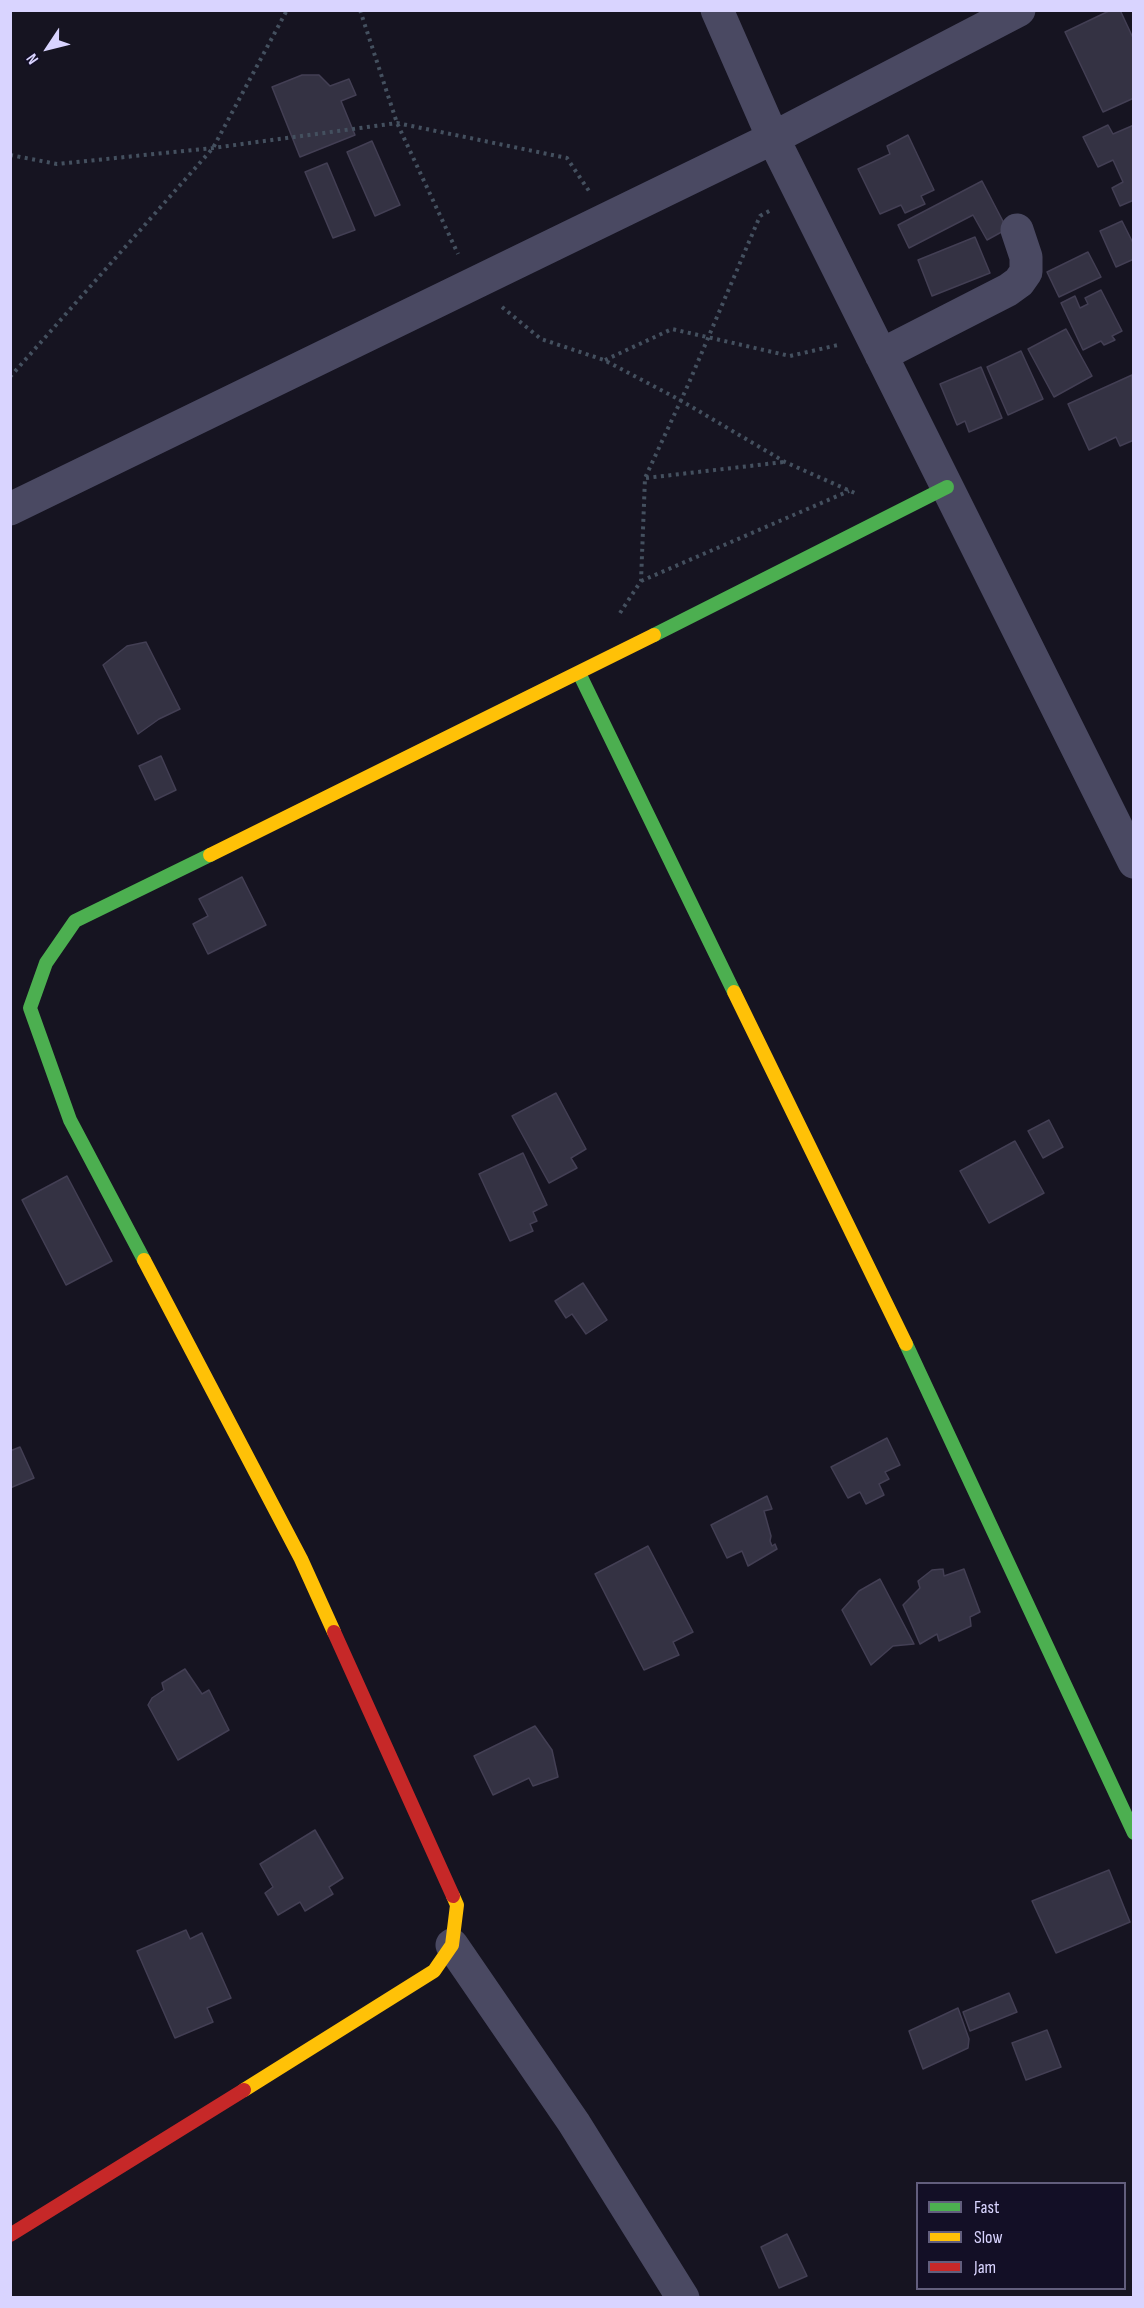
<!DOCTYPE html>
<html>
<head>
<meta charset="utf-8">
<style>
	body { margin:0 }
	#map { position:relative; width:1144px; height:2308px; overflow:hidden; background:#161421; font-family:"Sofia Sans Condensed",sans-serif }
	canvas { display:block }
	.frame { position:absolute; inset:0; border:12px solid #d9d4ff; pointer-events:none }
	.legend { position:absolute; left:916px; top:2182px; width:210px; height:108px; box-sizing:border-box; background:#130f26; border:2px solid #625e7d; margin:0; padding:8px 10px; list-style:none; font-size:18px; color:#d9d4ff }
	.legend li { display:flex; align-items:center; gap:12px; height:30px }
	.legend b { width:30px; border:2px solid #625e7d }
	.north { position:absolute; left:18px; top:18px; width:60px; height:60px; -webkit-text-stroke:4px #130f26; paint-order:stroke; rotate:235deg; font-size:16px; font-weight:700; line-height:24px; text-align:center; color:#d9d4ff }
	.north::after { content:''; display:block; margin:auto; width:21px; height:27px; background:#d9d4ff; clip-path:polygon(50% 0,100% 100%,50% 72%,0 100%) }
</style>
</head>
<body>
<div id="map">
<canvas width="1144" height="2308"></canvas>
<div class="frame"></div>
<ul class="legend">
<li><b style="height:8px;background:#4caf50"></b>Fast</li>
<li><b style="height:8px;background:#ffc107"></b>Slow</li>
<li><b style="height:8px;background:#c62828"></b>Jam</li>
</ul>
<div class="north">N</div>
</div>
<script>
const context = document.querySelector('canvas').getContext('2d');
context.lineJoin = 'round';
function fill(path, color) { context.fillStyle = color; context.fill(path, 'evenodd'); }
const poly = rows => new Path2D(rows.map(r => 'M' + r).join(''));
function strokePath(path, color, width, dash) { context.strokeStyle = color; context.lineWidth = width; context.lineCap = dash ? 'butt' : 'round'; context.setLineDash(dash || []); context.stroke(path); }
const building = poly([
	[1111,10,1120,10,1134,40,1134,98,1103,112,1065,32,1111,10],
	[302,75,319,75,330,86,349,79,356,95,341,101,355,135,300,157,272,87,302,75],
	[1108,125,1113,134,1134,125,1134,200,1120,206,1112,188,1123,182,1113,160,1098,167,1083,137,1108,125],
	[908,135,934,190,921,196,925,204,905,213,901,205,880,214,858,169,890,154,887,146,908,135],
	[372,141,400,205,375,216,347,152,372,141],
	[327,163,355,230,333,238,305,172,327,163],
	[982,181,1007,229,987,240,973,215,909,248,898,225,982,181],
	[1122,221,1134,245,1134,259,1116,267,1100,231,1122,221],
	[975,237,990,273,932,296,918,260,975,237],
	[1088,252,1101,277,1059,297,1047,272,1088,252],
	[1101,290,1122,331,1112,336,1115,340,1104,345,1101,341,1083,350,1061,303,1075,296,1080,308,1088,304,1085,298,1101,290],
	[1066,329,1092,376,1054,397,1028,349,1066,329],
	[1021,351,1043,399,1008,415,987,367,1021,351],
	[981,367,1002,418,969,432,965,421,957,425,940,384,981,367],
	[1132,375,1134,440,1120,446,1116,437,1089,450,1068,404,1132,375],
	[146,642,180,709,159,719,138,734,103,665,127,646,146,642],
	[161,756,176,790,155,800,139,766,161,756],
	[242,877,266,925,208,954,193,924,208,916,199,899,242,877],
	[556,1093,586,1149,571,1158,577,1168,549,1183,512,1116,556,1093],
	[1049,1120,1063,1147,1043,1158,1028,1131,1049,1120],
	[1015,1141,1044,1193,989,1223,960,1171,1015,1141],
	[523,1153,547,1205,533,1212,537,1221,530,1224,533,1231,510,1241,479,1174,523,1153],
	[67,1176,112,1261,66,1285,22,1200,67,1176],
	[583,1283,607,1320,586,1334,572,1314,566,1318,555,1301,583,1283],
	[887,1438,900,1465,885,1472,889,1479,879,1484,884,1495,866,1504,860,1492,848,1498,831,1467,887,1438],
	[20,1447,34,1478,10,1488,10,1451,20,1447],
	[767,1496,772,1509,764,1511,771,1536,770,1541,772,1546,775,1544,777,1549,748,1566,742,1551,727,1558,711,1525,767,1496],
	[648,1546,693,1632,673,1642,679,1655,644,1670,595,1574,648,1546],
	[943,1569,944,1576,964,1569,980,1612,970,1617,971,1626,939,1641,937,1634,920,1644,903,1605,920,1588,918,1581,932,1570,943,1569],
	[880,1579,914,1644,893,1646,871,1665,842,1610,859,1591,880,1579],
	[185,1669,202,1694,209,1690,229,1730,178,1760,148,1705,152,1698,164,1690,162,1683,185,1669],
	[535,1726,552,1750,558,1777,533,1786,529,1778,493,1795,474,1756,535,1726],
	[315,1830,343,1878,329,1887,333,1894,305,1911,300,1902,278,1915,265,1893,273,1887,260,1864,315,1830],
	[1109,1870,1130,1922,1056,1953,1032,1901,1109,1870],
	[186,1930,190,1939,202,1933,231,1998,207,2008,213,2022,175,2038,137,1951,186,1930],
	[1009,1993,1017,2012,970,2031,963,2012,1009,1993],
	[958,2008,969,2039,968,2048,923,2069,909,2031,958,2008],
	[1047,2030,1061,2067,1026,2080,1012,2043,1047,2030],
	[787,2234,807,2276,779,2288,761,2247,787,2234]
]);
const path = poly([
	[360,10,397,123,458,254],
	[10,155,57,164,213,148,397,123,567,158,589,191],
	[502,307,541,339,604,360,680,400,785,462,857,494],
	[605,360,672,329,790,356,838,345],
	[10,377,213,148,287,10],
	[646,478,784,462],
	[641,581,849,491],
	[620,613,641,581,645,478,688,385,760,216,771,210]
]);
const street = poly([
	[717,10,773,138,1134,862],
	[881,355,1008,290,1019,282,1026,272,1026,257,1017,230],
	[10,509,773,138,1019,10],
	[452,1945,574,2123,683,2298]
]);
const fast = poly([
	[654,635,947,487],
	[579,673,734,992],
	[144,1260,70,1120,30,1008,46,963,75,921,210,855],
	[906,1344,1134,1833]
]);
const slow = poly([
	[210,855,654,635],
	[734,992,906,1344],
	[144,1260,301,1559,334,1632],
	[244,2090,434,1971,452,1945,457,1905,453,1896]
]);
const jam = poly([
	[334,1632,453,1896],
	[10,2235,244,2090]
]);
fill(building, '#343243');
strokePath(building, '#433f54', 1.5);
strokePath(path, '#44505f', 4, [3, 4.5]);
strokePath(street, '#4a4962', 33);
strokePath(fast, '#4caf50', 14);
strokePath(slow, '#ffc107', 14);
strokePath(jam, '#c62828', 14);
</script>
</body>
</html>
